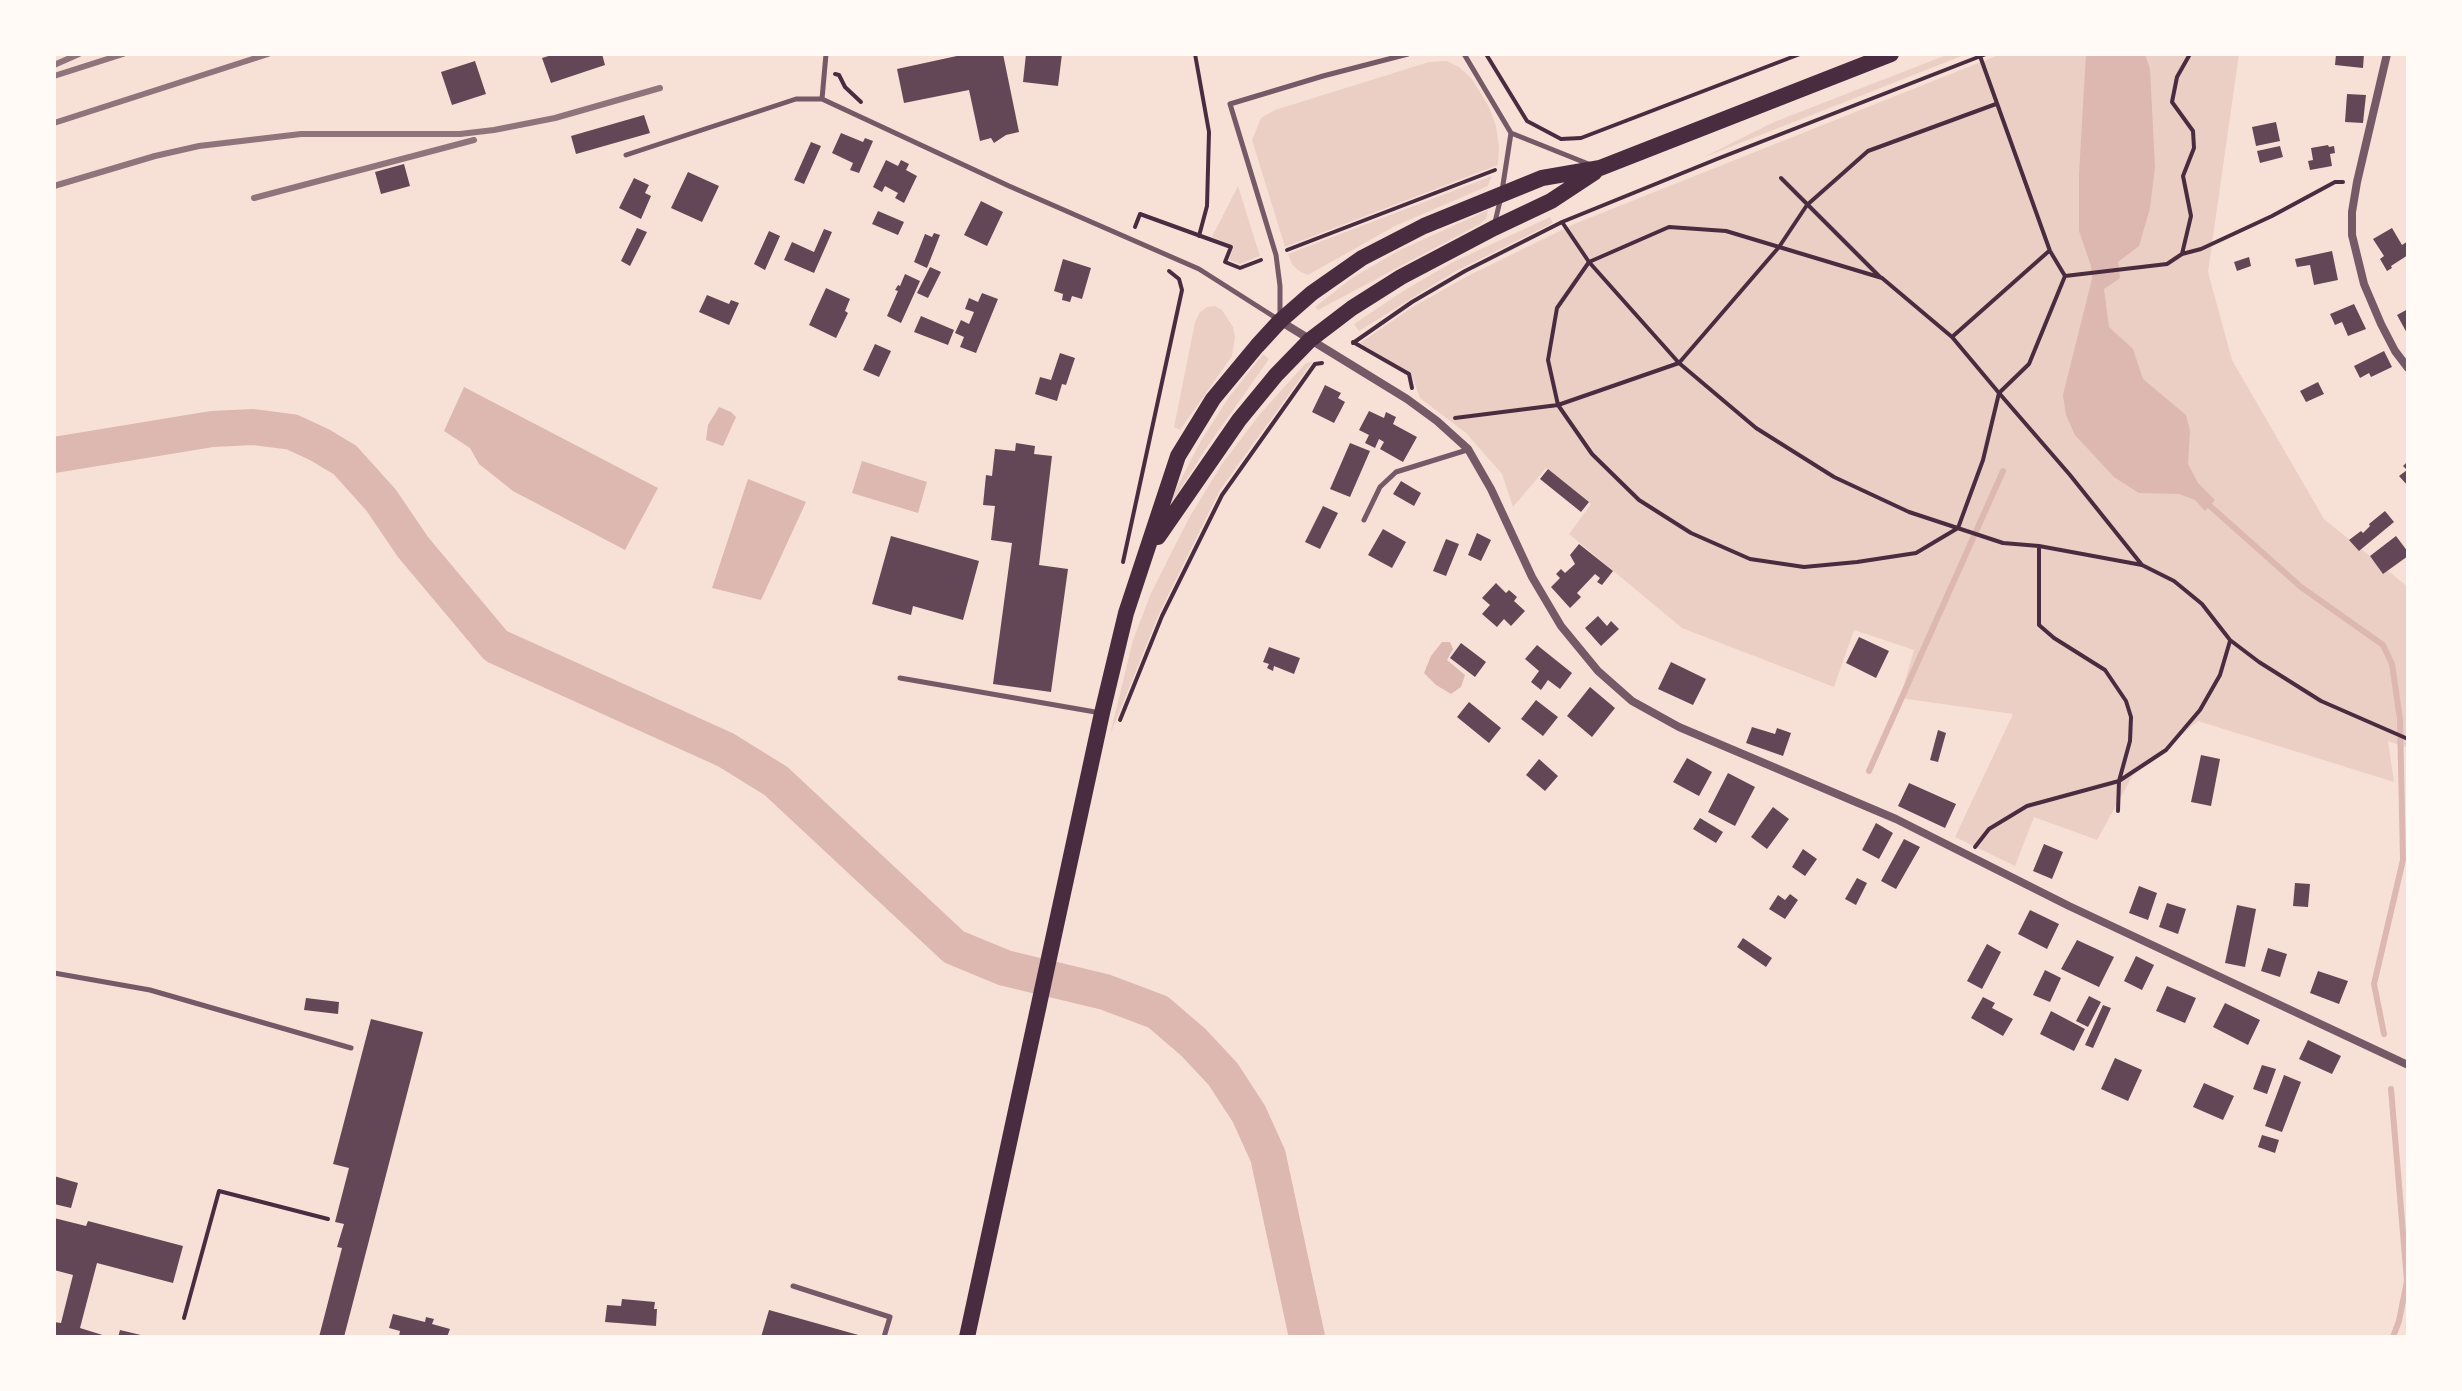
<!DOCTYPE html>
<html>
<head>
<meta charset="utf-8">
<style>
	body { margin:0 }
	#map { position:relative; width:2462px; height:1391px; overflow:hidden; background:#f7e1d7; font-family:Poppins,sans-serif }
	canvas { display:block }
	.frame { position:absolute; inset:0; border:56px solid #fffaf5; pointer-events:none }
</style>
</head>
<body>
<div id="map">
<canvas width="2462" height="1391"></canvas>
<div class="frame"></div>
</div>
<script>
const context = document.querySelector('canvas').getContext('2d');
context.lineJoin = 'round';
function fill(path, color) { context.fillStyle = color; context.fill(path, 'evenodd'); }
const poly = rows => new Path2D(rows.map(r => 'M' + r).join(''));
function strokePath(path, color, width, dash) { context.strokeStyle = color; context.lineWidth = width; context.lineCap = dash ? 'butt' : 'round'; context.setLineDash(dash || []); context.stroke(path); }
const green = poly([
	[1949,54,1967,54,1702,158,1774,122],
	[2001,54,2239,54,2208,272,2232,360,2324,519,2408,587,2408,748,2388,741,2394,782,2198,721,2133,775,2097,840,2034,817,2015,866,1955,837,2013,714,1900,698,1914,650,1854,630,1834,687,1682,628,1569,534,1591,504,1546,468,1513,507,1502,474,1466,433,1420,398,1411,373,1360,343,1414,306,1470,275,1574,224],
	[1447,61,1459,67,1472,79,1489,107,1496,126,1499,147,1498,165,1285,247,1252,140,1261,118,1275,110,1429,62],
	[1492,176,1488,186,1395,226,1308,275,1299,271,1292,264,1288,254],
	[1238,186,1260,256,1240,264,1229,260,1234,246,1212,237],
	[1488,210,1486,219,1480,224,1318,310,1315,307,1352,278,1398,251],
	[1550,217,1553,223,1456,271,1359,331,1354,324,1403,291,1453,262],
	[1215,306,1222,310,1233,327,1235,337,1232,356,1180,430,1174,427,1195,322,1200,312,1207,307],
	[1263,354,1269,359,1205,450,1171,504,1169,502,1202,439,1229,397],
	[1313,361,1220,490,1159,614,1110,735,1133,640,1151,593,1189,518,1222,464,1260,414,1305,364]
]);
const water = poly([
	[2086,54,2145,54,2150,69,2155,167,2150,208,2139,246,2118,262,2120,278,2104,289,2109,327,2133,349,2143,379,2186,415,2190,431,2188,464,2198,483,2215,500,2205,511,2195,500,2179,494,2139,493,2114,477,2075,435,2066,415,2063,395,2092,279,2091,266,2079,231,2079,174],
	[464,387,658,488,625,550,513,491,479,464,470,448,444,431],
	[719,407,731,412,736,417,723,446,706,440,708,425],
	[862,461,927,482,918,513,852,493],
	[748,479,806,502,761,600,712,588],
	[1442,642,1450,642,1453,649,1447,660,1465,675,1461,687,1451,694,1436,685,1424,673,1431,656]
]);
const stream = poly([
	[2210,506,2301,587,2383,645,2392,664,2400,719,2403,860,2374,984,2384,1034],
	[1869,771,2003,471],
	[2391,1089,2407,1281,2399,1321,2393,1337]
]);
const river = poly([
	[54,455,212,429,253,427,292,432,320,445,345,460,381,500,413,547,496,646,726,750,776,781,954,947,1005,968,1105,992,1158,1012,1193,1042,1223,1074,1249,1114,1268,1156,1307,1337]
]);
const building = poly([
	[555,54,602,54,605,65,551,83,542,58],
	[966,54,1003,54,1019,132,1006,135,994,143,991,138,980,141,969,90,904,103,897,69],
	[1026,54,1062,54,1058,86,1023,82],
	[2336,54,2364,54,2363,68,2335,65],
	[475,61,486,94,452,105,441,72],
	[2347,94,2366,95,2363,123,2345,122],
	[644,115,650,133,576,154,571,136],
	[2276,122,2280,141,2256,146,2252,127],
	[841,133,863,142,865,138,873,141,859,173,850,170,853,163,832,153],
	[811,142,821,146,804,184,794,180],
	[2328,145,2329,147,2334,146,2335,153,2330,154,2332,166,2310,170,2308,161,2313,160,2311,148],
	[2280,146,2283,157,2260,163,2257,151],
	[886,160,898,166,901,160,909,164,906,170,917,176,904,203,895,198,898,193,885,186,882,192,873,187],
	[404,164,410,186,381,194,375,172],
	[688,172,719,186,702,222,671,208],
	[634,178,649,185,645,193,651,196,641,219,619,208],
	[981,201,1003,212,987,246,964,235],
	[878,211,904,222,898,235,872,224],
	[637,228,647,232,630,266,621,261],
	[2392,228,2402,245,2408,241,2408,255,2391,266,2392,268,2387,271,2380,259,2384,256,2373,239],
	[824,229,832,232,814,273,784,260,792,242,814,252],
	[769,231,780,236,765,270,754,264],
	[934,233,940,235,927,268,914,262,925,234,932,237],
	[2332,251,2338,280,2314,285,2310,265,2297,267,2295,259],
	[2249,257,2251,266,2237,271,2234,262],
	[1063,259,1091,268,1082,299,1072,296,1070,302,1062,300,1063,294,1054,291],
	[930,267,941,272,928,298,917,293],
	[905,274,920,281,901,323,887,316,898,291,895,290,898,285,900,286],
	[826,288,850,299,845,311,848,313,836,338,809,325],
	[982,293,998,299,976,353,960,347,964,337,955,333,961,320,969,324,974,312,965,309,969,298,978,302],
	[707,295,729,304,731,300,739,303,729,325,699,312],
	[2354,304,2366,329,2348,336,2342,322,2335,325,2330,314],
	[2408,309,2408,335,2397,315],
	[921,316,954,330,948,345,914,332],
	[875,344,891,351,879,377,863,370],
	[2384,351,2392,367,2371,377,2369,373,2360,378,2354,366],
	[1060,353,1075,358,1066,385,1062,384,1057,401,1035,394,1040,377,1051,380],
	[2318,382,2324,394,2306,402,2300,391],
	[1325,385,1341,393,1338,398,1345,402,1334,423,1312,412],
	[1369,411,1384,418,1386,412,1396,417,1393,424,1417,437,1403,462,1380,449,1384,442,1379,439,1375,448,1365,443,1369,435,1359,430],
	[1016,443,1035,446,1034,454,1052,456,1039,565,1068,569,1051,692,993,684,1012,543,991,540,995,506,983,505,986,475,992,476,995,449,1015,451],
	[1350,443,1370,451,1350,497,1330,489],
	[2408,461,2408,486,2399,476,2407,470,2403,466],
	[1548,469,1589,502,1581,512,1540,479],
	[1401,481,1421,493,1414,506,1393,494],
	[1323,506,1338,513,1320,549,1305,542],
	[2385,511,2394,522,2359,551,2349,540,2361,531,2363,533,2370,526,2369,524],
	[1383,529,1406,542,1392,568,1368,555],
	[1477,533,1491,540,1481,561,1468,555],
	[891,536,979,561,963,620,913,606,911,615,872,604],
	[2396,536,2408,552,2408,556,2383,574,2370,556],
	[1446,539,1459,544,1446,576,1433,571],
	[1579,544,1613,571,1602,585,1597,582,1600,578,1595,574,1577,593,1581,597,1570,608,1551,587,1560,578,1556,574,1561,569,1565,573,1575,564,1570,555],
	[1496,583,1506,593,1509,590,1517,597,1514,601,1525,611,1511,626,1504,619,1497,627,1482,614,1490,605,1482,598],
	[1598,616,1607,626,1611,621,1619,629,1601,646,1585,628],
	[1859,637,1889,651,1876,678,1846,663],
	[1461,643,1486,662,1475,677,1450,658],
	[1537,645,1572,673,1560,689,1548,680,1541,690,1531,682,1539,671,1525,659],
	[1269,647,1300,658,1294,674,1274,666,1273,671,1267,668,1269,664,1263,662],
	[1671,662,1706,679,1693,705,1658,689],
	[1590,687,1615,708,1592,737,1567,716],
	[1536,700,1558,717,1543,736,1521,719],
	[1469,702,1501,728,1489,743,1457,717],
	[1752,727,1775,734,1777,728,1791,733,1783,756,1746,743],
	[1938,730,1946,733,1938,762,1930,760],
	[2201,755,2220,759,2211,806,2191,802],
	[1687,758,1712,772,1699,796,1673,782],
	[1539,759,1558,776,1545,791,1526,775],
	[1728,773,1755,787,1735,826,1708,812],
	[1909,783,1956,804,1945,828,1898,806],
	[1773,807,1789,819,1767,849,1751,837],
	[1700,818,1723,832,1716,843,1693,829],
	[1876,823,1893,833,1879,859,1862,850],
	[1904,839,1920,847,1896,889,1881,881],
	[2044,844,2063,852,2052,879,2033,871],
	[1803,849,1817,859,1805,876,1792,867],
	[1857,878,1867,883,1856,905,1845,899],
	[2295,883,2310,884,2308,907,2293,906],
	[2139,886,2157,893,2148,920,2129,913],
	[1790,894,1798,900,1785,919,1769,909,1778,895,1785,900],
	[2167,903,2186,909,2178,934,2159,927],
	[2237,905,2256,909,2245,967,2225,963],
	[2030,910,2059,924,2047,949,2018,934],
	[1743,938,1772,958,1766,967,1737,947],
	[2077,940,2114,957,2099,987,2061,969],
	[1987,944,2001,952,1982,989,1967,981],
	[2268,948,2287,954,2280,977,2261,971],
	[2136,956,2154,965,2142,990,2124,981],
	[2045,970,2061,978,2050,1002,2033,995],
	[2318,971,2348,981,2339,1004,2310,993],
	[2167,986,2196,998,2185,1023,2156,1011],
	[2089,996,2101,1002,2088,1027,2076,1021],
	[1983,997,1995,1003,1992,1008,2013,1019,2003,1036,1971,1018],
	[306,998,339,1002,338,1014,304,1010],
	[2225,1003,2260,1020,2248,1045,2213,1027],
	[2103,1005,2111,1008,2093,1048,2085,1045],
	[2051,1011,2085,1029,2074,1051,2040,1034],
	[371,1019,423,1032,344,1337,319,1337,342,1248,337,1247,344,1224,335,1222,349,1168,333,1164],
	[2308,1040,2341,1056,2332,1074,2299,1059],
	[2115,1058,2142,1070,2128,1101,2101,1089],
	[2262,1065,2276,1069,2267,1094,2253,1089],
	[2284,1075,2301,1082,2282,1132,2265,1126],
	[2204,1083,2234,1096,2223,1120,2193,1107],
	[2262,1135,2279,1140,2275,1153,2258,1147],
	[54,1176,78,1183,71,1208,54,1204],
	[54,1218,86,1226,88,1221,183,1246,173,1283,97,1263,80,1328,109,1337,54,1337,54,1322,61,1323,73,1275,54,1270],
	[622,1299,655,1302,654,1309,657,1309,656,1326,605,1322,607,1305,621,1306],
	[769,1310,862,1336,861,1337,761,1337],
	[393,1314,425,1322,426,1317,434,1319,432,1324,450,1329,447,1337,399,1336,400,1331,389,1328],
	[120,1330,145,1336,145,1337,118,1337]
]);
const path = poly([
	[1195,54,1209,132,1207,206,1199,236],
	[1486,54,1527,121,1561,139,1581,138,1800,54],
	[1980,56,2050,251,2065,276,2029,364,1999,393,1983,460,1958,528,1916,553,1857,562,1804,567,1750,559,1691,533,1639,500,1592,454,1558,405,1548,360,1557,308,1589,262,1669,227,1726,231,1882,278,1952,337,1999,393,2070,475,2142,565],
	[835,74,839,75,845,87,861,102],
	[1781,178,1880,277],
	[1562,222,1589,262,1679,363,1756,428,1834,477,1909,512,2003,543,2039,546,2142,565,2174,581,2202,604,2230,640,2259,662,2321,701,2408,739],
	[1135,227,1140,214,1231,247,1225,262,1240,268,1261,260],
	[1287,250,1495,170],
	[2182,254,2191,216,2183,176,2194,148,2193,131,2172,102,2177,77,2190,54],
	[2065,276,2167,264,2182,254,2201,249,2272,216,2335,182,2343,182],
	[1952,337,2049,251],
	[1353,342,1409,374,1412,388],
	[1353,343,1412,302,1465,271,1562,222,1717,159,1986,54],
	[1455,418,1558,405,1679,363,1779,247,1807,205,1868,151,1996,104],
	[2039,546,2039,625,2054,638,2105,670,2126,701,2131,717,2130,741,2119,781,2118,811],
	[1123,562,1182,290,1179,279,1169,271],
	[1120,720,1162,616,1222,495,1315,364,1322,363],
	[1975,847,1989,829,2027,806,2119,781,2166,750,2200,710,2220,675,2230,641],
	[184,1318,219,1191,328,1219]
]);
const service = poly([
	[1464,54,1511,133,1591,165],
	[822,99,826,54],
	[626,155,796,99,822,99,1009,186,1199,269,1276,318],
	[1502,191,1511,133],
	[1495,222,1500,201],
	[1280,314,1280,286,1276,255,1230,104,1323,76,1408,54],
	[1364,520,1380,487,1396,472,1467,450],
	[900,678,1101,713],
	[54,973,150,990,351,1048],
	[793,1286,890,1317,884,1337]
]);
const minor = poly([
	[2387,54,2357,182,2352,212,2352,235,2364,284,2381,324,2395,351,2408,368],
	[1280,321,1407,399,1437,421,1468,449,1491,489,1532,577,1561,626,1598,671,1632,701,1679,727,1896,819,2069,906,2408,1065]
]);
const secondary = poly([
	[1158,537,1239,420,1276,375,1310,340,1352,308,1401,277,1494,228,1551,201,1595,172],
	[967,1337,1102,713,1126,613,1178,456,1213,399,1257,346,1280,321,1312,293,1362,258,1424,226,1542,178,1600,168,1891,54]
]);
const rail = poly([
	[54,65,79,54],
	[54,76,123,54],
	[54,123,268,54],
	[54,186,155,156,199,146,301,134,460,134,494,130,555,118,660,88],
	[254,198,474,140]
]);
fill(green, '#ebcfc5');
fill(water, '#dcb8b0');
strokePath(stream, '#dcb8b0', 6);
strokePath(river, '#dcb8b0', 36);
fill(building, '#644757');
strokePath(path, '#4a2c40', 4);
strokePath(service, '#755966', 5);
strokePath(minor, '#755966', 8);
strokePath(secondary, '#4a2c40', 16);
strokePath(rail, '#8f747c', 6);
</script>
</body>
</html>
